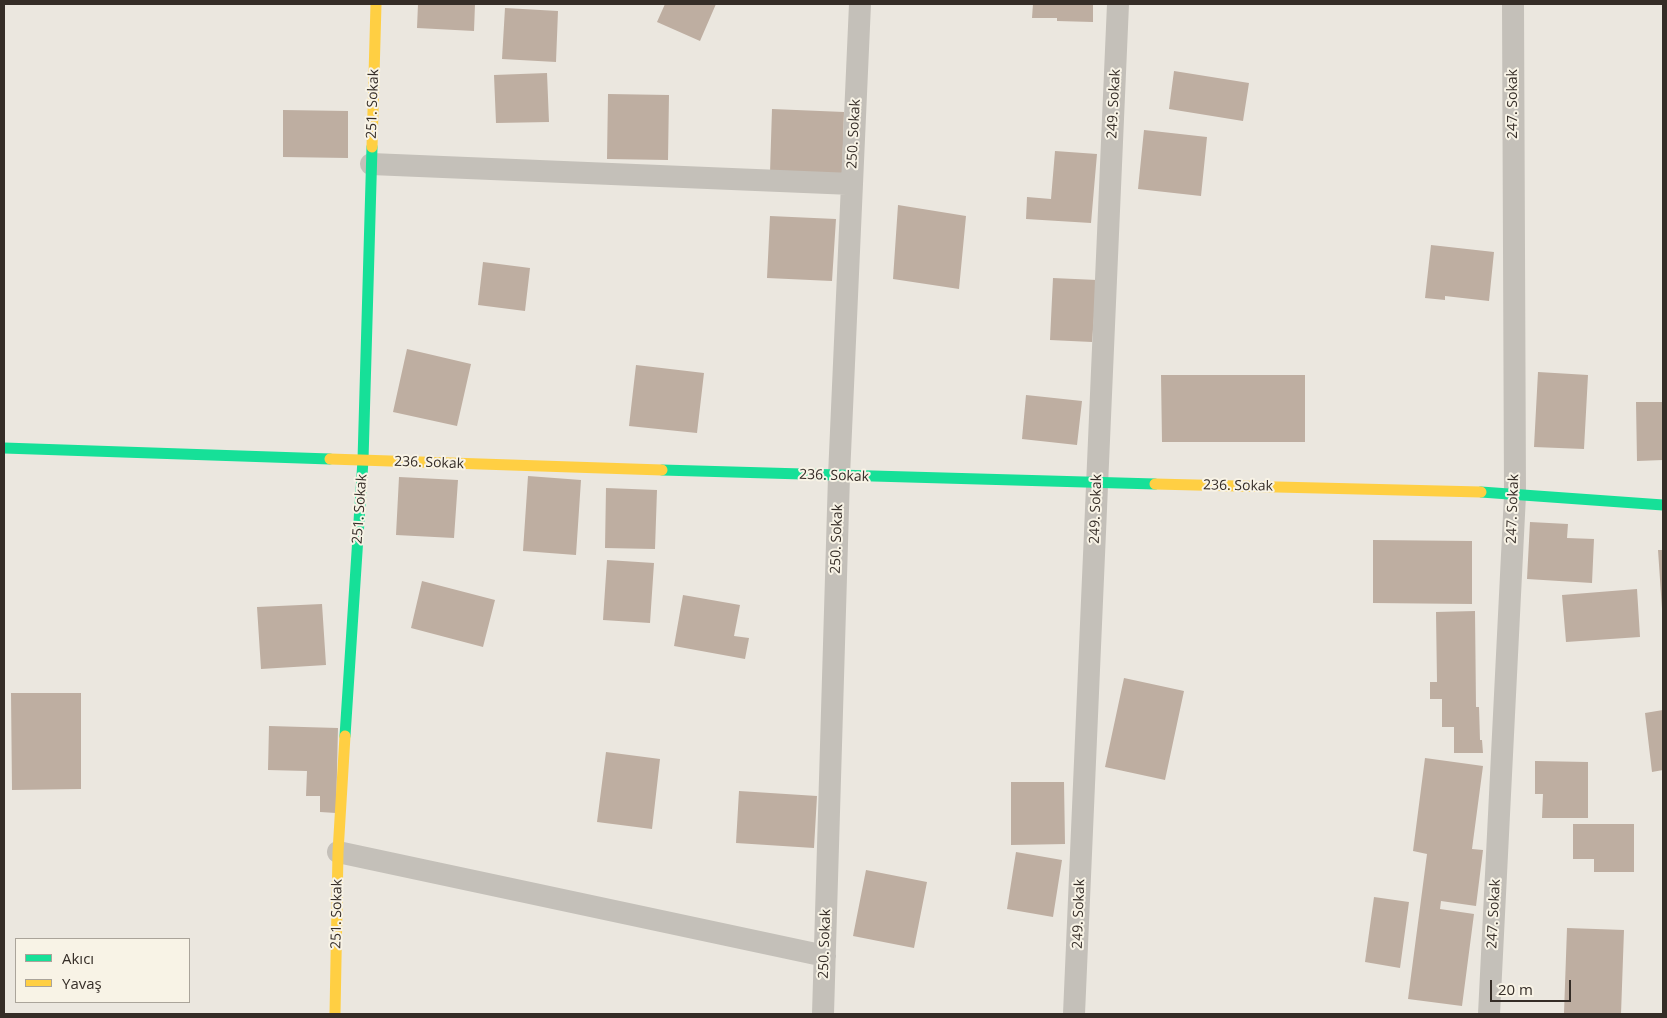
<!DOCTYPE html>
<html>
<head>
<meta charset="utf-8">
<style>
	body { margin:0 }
	#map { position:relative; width:1667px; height:1018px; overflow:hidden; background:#ebe7df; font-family:"Open Sans",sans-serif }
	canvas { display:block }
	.frame { position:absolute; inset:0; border:5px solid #352d27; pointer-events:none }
	.legend { position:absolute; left:15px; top:938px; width:175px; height:65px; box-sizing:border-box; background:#f8f3e6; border:1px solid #aaa49a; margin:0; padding:6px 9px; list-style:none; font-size:15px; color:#352d27 }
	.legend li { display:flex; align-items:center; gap:10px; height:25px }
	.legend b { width:25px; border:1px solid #aaa49a }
	.scale { position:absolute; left:1490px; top:980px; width:81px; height:22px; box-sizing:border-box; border:2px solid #352d27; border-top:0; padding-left:6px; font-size:15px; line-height:18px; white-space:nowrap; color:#352d27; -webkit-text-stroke:4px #f8f3e6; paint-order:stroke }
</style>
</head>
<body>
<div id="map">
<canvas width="1667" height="1018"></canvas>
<div class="frame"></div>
<ul class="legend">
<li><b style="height:6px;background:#16e098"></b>Akıcı</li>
<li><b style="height:6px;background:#ffcf43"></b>Yavaş</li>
</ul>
<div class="scale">20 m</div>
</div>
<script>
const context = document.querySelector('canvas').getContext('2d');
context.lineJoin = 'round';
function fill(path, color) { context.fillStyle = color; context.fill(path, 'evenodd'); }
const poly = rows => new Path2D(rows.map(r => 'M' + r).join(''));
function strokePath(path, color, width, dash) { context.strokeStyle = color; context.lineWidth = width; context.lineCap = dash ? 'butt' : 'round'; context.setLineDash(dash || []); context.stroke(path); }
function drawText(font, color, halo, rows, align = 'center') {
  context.font = font + ' "Open Sans",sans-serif'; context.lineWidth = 4; context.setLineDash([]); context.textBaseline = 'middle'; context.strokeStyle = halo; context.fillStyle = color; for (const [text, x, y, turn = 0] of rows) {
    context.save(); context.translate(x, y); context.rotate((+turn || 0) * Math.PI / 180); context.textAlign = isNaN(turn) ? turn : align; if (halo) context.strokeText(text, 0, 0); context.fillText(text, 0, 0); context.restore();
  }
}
const building = poly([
	[418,4,475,4,474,31,417,28],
	[665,4,716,4,700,41,657,22],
	[1033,4,1093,4,1093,22,1057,21,1057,18,1032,18],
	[505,8,558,11,556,62,502,59],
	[1174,71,1249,83,1243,121,1169,109],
	[547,73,549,122,496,123,494,75],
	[608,94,669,95,668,160,607,159],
	[772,109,844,112,842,176,770,173],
	[283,110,348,111,348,158,283,157],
	[1144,130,1207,137,1201,196,1138,189],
	[1055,151,1097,154,1091,223,1026,219,1027,197,1051,199],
	[898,205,966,216,959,289,893,279],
	[770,216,836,219,832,281,767,278],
	[1431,245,1494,252,1489,301,1445,296,1445,300,1425,298],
	[483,262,530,268,525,311,478,305],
	[1053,278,1097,280,1092,342,1050,340],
	[407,349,471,364,457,426,393,412],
	[636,365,704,373,697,433,629,426],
	[1538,372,1588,375,1584,449,1534,447],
	[1161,375,1305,375,1305,442,1162,442],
	[1026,395,1082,401,1077,445,1022,439],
	[1636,402,1663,402,1663,460,1637,461],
	[528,476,581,480,576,555,523,551],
	[399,477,458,480,454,538,396,535],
	[606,488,657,490,655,549,605,548],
	[1530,522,1568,524,1567,538,1594,539,1592,583,1527,579],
	[1373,540,1472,541,1472,604,1373,603],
	[1658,550,1663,550,1663,609,1662,609],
	[607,560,654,563,650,623,603,620],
	[422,581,495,600,483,647,411,628],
	[1637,589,1640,637,1566,642,1562,595],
	[683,595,740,605,734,636,749,638,745,659,674,646],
	[322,604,326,665,261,669,257,607],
	[1475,611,1476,707,1479,707,1480,740,1482,740,1483,753,1454,753,1454,727,1442,727,1442,699,1430,699,1430,682,1437,682,1436,612],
	[1124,678,1184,691,1165,780,1105,767],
	[11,693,81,693,81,789,12,790],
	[1663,710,1663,770,1652,772,1645,713],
	[269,726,338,728,336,813,320,812,320,796,306,796,307,771,268,770],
	[606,752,660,759,652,829,597,822],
	[1425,758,1483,766,1472,849,1483,850,1476,906,1441,901,1440,909,1474,914,1462,1006,1408,999,1427,854,1413,851],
	[1535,761,1588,762,1588,818,1542,818,1543,794,1535,794],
	[1011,782,1064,782,1065,844,1011,845],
	[739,791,817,796,814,848,736,843],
	[1573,824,1634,824,1634,872,1594,872,1594,859,1573,859],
	[1016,852,1062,860,1053,917,1007,909],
	[866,870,927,882,914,948,853,936],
	[1374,897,1409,902,1400,968,1365,962],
	[1567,928,1624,930,1621,1014,1564,1013]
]);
const street = poly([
	[371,164,852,184],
	[338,852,825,956],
	[823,1014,839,476,860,4],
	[1074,1014,1118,4],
	[1489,1014,1515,495,1513,4]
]);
const fast = poly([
	[4,448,330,459],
	[662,470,1155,484],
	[1481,492,1663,505],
	[345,736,363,460,372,147]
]);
const slow = poly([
	[372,147,376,4],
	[330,459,662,470],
	[1155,484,1481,492],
	[335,1014,338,852,345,736]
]);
const streetNames = [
	["251. Sokak",373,104,-88],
	["249. Sokak",1114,104,-87],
	["247. Sokak",1513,104,-90],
	["250. Sokak",854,134,-87],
	["236. Sokak",429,463,2],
	["236. Sokak",834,476,2],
	["236. Sokak",1238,486,1],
	["251. Sokak",360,509,-86],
	["249. Sokak",1096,509,-88],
	["247. Sokak",1513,509,-88],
	["250. Sokak",837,539,-88],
	["251. Sokak",337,914,-89],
	["249. Sokak",1079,914,-88],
	["247. Sokak",1494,914,-87],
	["250. Sokak",825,944,-88]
];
fill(building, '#beaea1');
strokePath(street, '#c4c0b9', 22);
strokePath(fast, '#16e098', 11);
strokePath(slow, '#ffcf43', 11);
drawText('14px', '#352d27', '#f8f3e6', streetNames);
</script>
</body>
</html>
